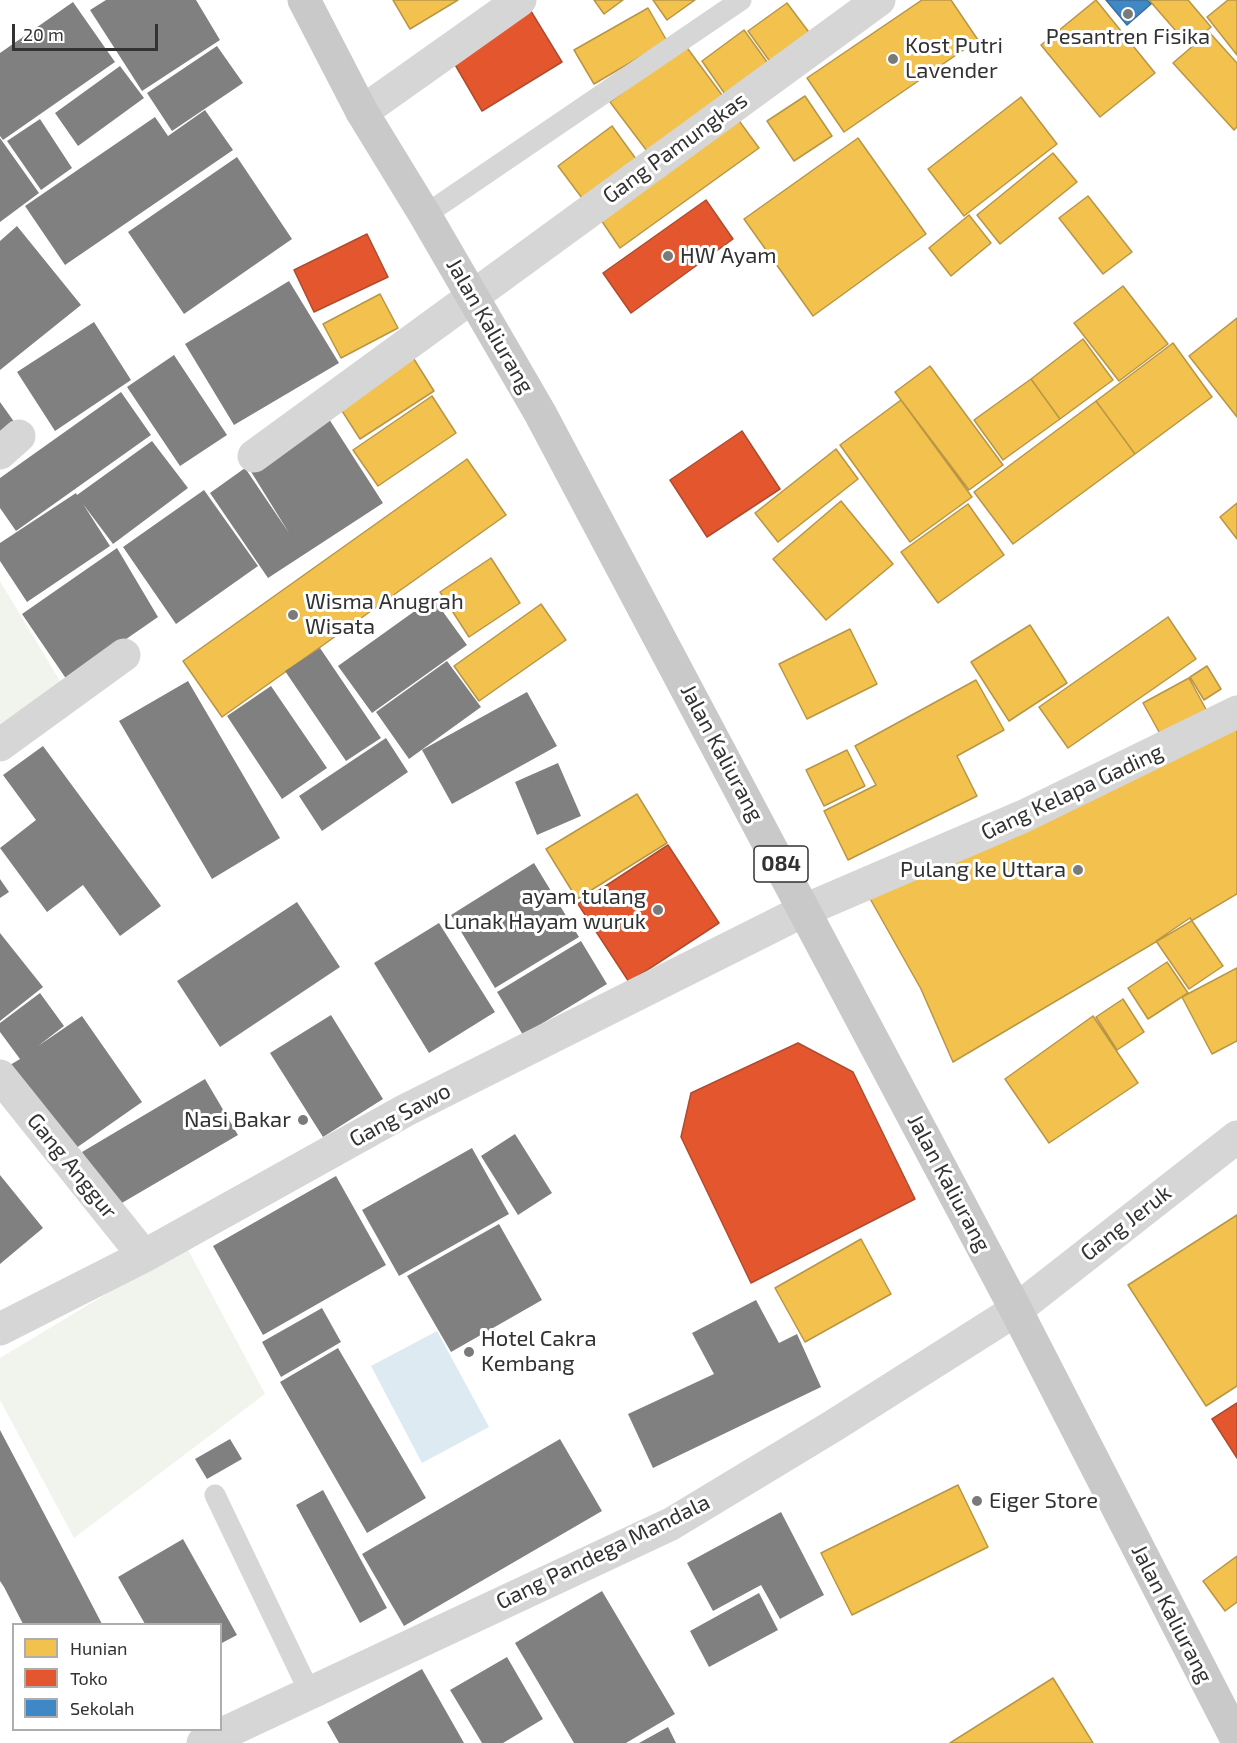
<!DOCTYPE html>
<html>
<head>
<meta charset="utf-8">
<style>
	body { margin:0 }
	#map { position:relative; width:1237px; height:1743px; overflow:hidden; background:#fff; font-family:"Exo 2",sans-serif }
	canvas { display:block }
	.legend { position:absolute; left:12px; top:1623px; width:210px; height:108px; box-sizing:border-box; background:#fff; border:2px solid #adadad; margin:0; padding:8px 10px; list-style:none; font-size:18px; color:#323232 }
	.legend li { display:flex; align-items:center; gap:12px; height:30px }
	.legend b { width:30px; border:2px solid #adadad }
	.scale { position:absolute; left:12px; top:24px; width:146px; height:27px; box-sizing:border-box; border:3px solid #323232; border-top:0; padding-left:8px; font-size:18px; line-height:21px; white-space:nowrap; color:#323232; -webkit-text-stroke:4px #fff; paint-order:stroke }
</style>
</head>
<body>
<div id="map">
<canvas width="1237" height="1743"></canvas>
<ul class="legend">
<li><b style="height:16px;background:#f2c14e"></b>Hunian</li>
<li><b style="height:16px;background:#e4572e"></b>Toko</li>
<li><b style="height:16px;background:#3f88c5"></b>Sekolah</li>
</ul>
<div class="scale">20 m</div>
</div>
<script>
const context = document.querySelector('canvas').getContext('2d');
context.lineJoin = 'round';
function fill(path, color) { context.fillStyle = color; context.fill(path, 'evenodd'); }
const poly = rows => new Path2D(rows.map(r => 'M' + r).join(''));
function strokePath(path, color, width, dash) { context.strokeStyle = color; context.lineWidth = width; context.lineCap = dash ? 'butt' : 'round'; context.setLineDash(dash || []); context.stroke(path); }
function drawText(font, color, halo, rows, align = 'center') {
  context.font = font + ' "Exo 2",sans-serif'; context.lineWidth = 6; context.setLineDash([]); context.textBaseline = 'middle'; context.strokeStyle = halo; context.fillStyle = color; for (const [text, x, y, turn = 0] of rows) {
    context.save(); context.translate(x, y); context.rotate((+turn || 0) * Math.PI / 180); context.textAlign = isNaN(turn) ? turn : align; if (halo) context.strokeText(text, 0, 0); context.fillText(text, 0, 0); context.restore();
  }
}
const green = poly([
	[0,581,66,691,0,732],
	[186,1246,265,1394,74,1538,0,1400,0,1358]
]);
const water = poly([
	[437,1331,489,1427,422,1463,371,1366]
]);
const homes = poly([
	[393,0,458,0,410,29,393,0],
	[594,0,623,0,604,14,594,0],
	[653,0,695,0,667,20,653,0],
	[922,0,951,0,978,40,844,132,807,78,922,0],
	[1096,0,1155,73,1100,117,1041,45,1096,0],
	[1149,0,1188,0,1211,27,1189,46,1149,0],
	[1228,0,1237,0,1237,55,1207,17,1228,0],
	[787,3,811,35,771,63,748,31,787,3],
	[648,8,667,41,594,84,574,50,648,8],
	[744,30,770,66,727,97,702,61,744,30],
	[1209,32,1237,63,1237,127,1234,130,1173,63,1209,32],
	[685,45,725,99,650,155,610,102,685,45],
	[805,96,832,136,794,161,767,121,805,96],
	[1021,97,1057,144,964,216,928,169,1021,97],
	[737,118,759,148,620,248,599,217,737,118],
	[612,126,636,159,582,198,558,166,612,126],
	[858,138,926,234,813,316,744,219,858,138],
	[1053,153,1077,182,1000,244,977,215,1053,153],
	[1088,196,1132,252,1103,274,1059,218,1088,196],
	[969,215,991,243,951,276,929,248,969,215],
	[1123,286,1168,344,1119,381,1074,323,1123,286],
	[380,294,398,328,341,358,323,324,380,294],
	[1237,318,1237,417,1189,356,1237,318],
	[1083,339,1113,380,1060,419,1031,379,1083,339],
	[1173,343,1212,397,1135,454,1096,401,1173,343],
	[412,356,434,391,360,439,337,403,412,356],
	[930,366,1003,465,969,490,895,392,930,366],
	[1031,379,1060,419,1003,460,974,420,1031,379],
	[432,396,456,433,378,486,353,450,432,396],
	[901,400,972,497,910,542,840,445,901,400],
	[1096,401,1135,454,1013,544,974,492,1096,401],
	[836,449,858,479,778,542,755,513,836,449],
	[467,459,506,515,222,717,183,661,467,459],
	[841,501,893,564,826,620,773,559,841,501],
	[1237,503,1237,539,1220,517,1237,503],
	[968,504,1004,555,938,603,901,552,968,504],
	[491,558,520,603,469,637,440,592,491,558],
	[541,604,566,640,479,701,454,666,541,604],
	[1168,617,1196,659,1068,748,1039,707,1168,617],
	[1030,625,1067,683,1009,721,971,662,1030,625],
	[850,629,877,684,807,719,779,664,850,629],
	[1207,666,1221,689,1204,700,1190,677,1207,666],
	[1189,678,1208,713,1163,739,1143,703,1189,678],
	[976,680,1004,730,957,756,977,796,848,860,824,811,876,785,855,746,976,680],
	[1237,721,1237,894,953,1062,921,989,868,895,1237,721],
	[847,750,865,786,824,806,806,770,847,750],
	[637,794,667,843,577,899,546,849,637,794],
	[1190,918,1223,966,1189,989,1156,941,1190,918],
	[1167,962,1188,993,1148,1019,1128,988,1167,962],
	[1237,968,1237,1041,1212,1054,1182,997,1237,968],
	[1123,999,1144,1032,1117,1050,1096,1017,1123,999],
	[1093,1016,1138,1083,1049,1143,1005,1079,1093,1016],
	[1237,1215,1237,1386,1206,1406,1128,1285,1237,1215],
	[861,1239,891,1294,805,1342,775,1288,861,1239],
	[958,1485,988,1547,852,1615,821,1553,958,1485],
	[1237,1556,1237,1602,1225,1611,1203,1581,1237,1556],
	[1053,1678,1093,1743,950,1743,1053,1678]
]);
const shops = poly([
	[529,8,562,62,482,111,450,56,529,8],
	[706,200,733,239,631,313,603,273,706,200],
	[367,234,388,277,314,312,294,270,367,234],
	[742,431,780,489,707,537,670,480,742,431],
	[668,845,719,923,629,982,578,904,668,845],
	[798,1043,853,1072,915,1199,751,1283,681,1137,691,1093,798,1043],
	[1237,1403,1237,1458,1212,1419,1237,1403]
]);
const schools = poly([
	[1106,0,1147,0,1151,4,1127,25,1106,0]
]);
const building = poly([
	[106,0,196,0,220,40,142,91,90,10],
	[73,2,115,62,3,140,0,136,0,53],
	[217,46,243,83,172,131,147,93],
	[120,66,144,98,78,146,55,113],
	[205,110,233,150,65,265,25,206,155,117,168,136],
	[40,119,72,168,41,190,7,141],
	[0,138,39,193,0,222],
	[237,157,292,239,184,314,128,232],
	[17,226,81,305,0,370,0,241],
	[289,281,339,363,234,425,185,344],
	[94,322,131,380,55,431,17,372],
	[174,355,227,435,180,466,127,387],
	[121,392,151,435,16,531,0,508,0,478],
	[0,402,15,423,0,434],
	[329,419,383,503,268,578,210,493,245,468,289,533,250,470],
	[152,441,188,488,113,544,83,504,110,546,27,602,0,561,0,543,76,493,77,495],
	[204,490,258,566,176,624,123,547],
	[117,548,158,617,67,680,22,614],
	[433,598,467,645,372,713,338,666],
	[320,648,381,738,346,761,285,671],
	[447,661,481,707,409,759,376,712],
	[188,681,280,838,212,879,119,721],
	[271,686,327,768,282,799,227,716],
	[527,692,557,746,452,804,422,750],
	[386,738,408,772,322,831,299,796],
	[43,746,161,906,120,936,83,885,47,912,0,848,36,820,3,775],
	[558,763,581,816,537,835,515,782],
	[534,863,579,937,495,988,451,915],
	[0,879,9,892,0,898],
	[297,902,340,967,220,1047,177,981],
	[439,923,495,1012,429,1053,374,963],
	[0,933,43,987,0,1021],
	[581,941,607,984,523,1035,497,992],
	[40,993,64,1026,38,1046,82,1016,142,1102,69,1153,10,1065,20,1059,0,1032,0,1023],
	[331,1015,383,1099,323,1137,270,1053],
	[205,1079,238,1135,115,1207,82,1152],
	[515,1134,552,1193,518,1215,481,1156],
	[472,1148,509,1214,399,1276,362,1210],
	[0,1175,43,1228,0,1264],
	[336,1176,386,1265,263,1335,213,1246],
	[499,1224,542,1300,451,1352,407,1276],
	[756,1300,779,1343,797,1334,821,1387,653,1468,628,1414,714,1374,692,1333],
	[322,1308,341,1342,281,1377,262,1342],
	[338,1348,426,1498,367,1533,280,1382],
	[0,1430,66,1555,102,1624,23,1624,4,1587,0,1581],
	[230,1439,242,1459,207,1479,195,1459],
	[560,1439,602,1511,404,1626,362,1554],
	[323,1490,387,1608,360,1623,296,1505],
	[781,1512,824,1595,780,1619,761,1585,713,1611,687,1563],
	[183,1539,237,1635,220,1644,220,1624,145,1624,118,1577],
	[602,1591,675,1714,626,1743,574,1743,515,1643],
	[759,1593,778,1630,709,1667,690,1631],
	[507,1657,543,1719,503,1743,482,1743,450,1690],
	[422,1669,464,1743,339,1743,327,1722],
	[668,1727,676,1743,639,1743]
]);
const service = poly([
	[425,215,741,0],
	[215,1495,310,1693]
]);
const minor = poly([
	[362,112,520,0],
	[0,453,19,436],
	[254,456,879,0],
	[0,745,124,655],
	[0,1076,144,1256],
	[0,1329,144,1256,406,1110,805,910,1024,816,1237,712],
	[203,1743,671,1524,833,1426,1016,1310,1237,1137]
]);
const primary = poly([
	[304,0,362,112,425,215,540,413,1016,1310,1237,1740]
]);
const markers = [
	[1128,14,6,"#7a7a7a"],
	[893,59,6,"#7a7a7a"],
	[668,256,6,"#7a7a7a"],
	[293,615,6,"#7a7a7a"],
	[1078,870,6,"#7a7a7a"],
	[658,910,6,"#7a7a7a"],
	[303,1120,6,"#7a7a7a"],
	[469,1352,6,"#7a7a7a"],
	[977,1501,6,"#7a7a7a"]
];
const shields = [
	[781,864,54]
];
const shieldNames = [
	["084",781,864]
];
const poiNames = [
	["Pesantren Fisika",1128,37,"center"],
	["Kost Putri",905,46],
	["Lavender",905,71],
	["HW Ayam",680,256],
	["Wisma Anugrah",305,602],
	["Wisata",305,627],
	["Pulang ke Uttara",1066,870,"right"],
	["ayam tulang",646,897,"right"],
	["Lunak Hayam wuruk",646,922,"right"],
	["Nasi Bakar",291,1120,"right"],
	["Hotel Cakra",481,1339],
	["Kembang",481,1364],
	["Eiger Store",989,1501]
];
const streetNames = [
	["Gang Pamungkas",675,148,-36],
	["Jalan Kaliurang",490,326,60],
	["Jalan Kaliurang",722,753,62],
	["Gang Kelapa Gading",1072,792,-25],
	["Gang Sawo",400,1115,-28],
	["Gang Anggur",72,1166,51],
	["Jalan Kaliurang",949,1183,62],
	["Gang Jeruk",1126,1223,-38],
	["Gang Pandega Mandala",603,1552,-26],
	["Jalan Kaliurang",1172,1614,63]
];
fill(green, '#f1f4ed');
fill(water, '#ddeaf2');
fill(homes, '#f2c14e');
strokePath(homes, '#b89646', 1.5);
fill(shops, '#e4572e');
strokePath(shops, '#af4c2f', 1.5);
fill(schools, '#3f88c5');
strokePath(schools, '#3b6e99', 1.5);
fill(building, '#808080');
strokePath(service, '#d6d6d6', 21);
strokePath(minor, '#d6d6d6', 33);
strokePath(primary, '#c9c9c9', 33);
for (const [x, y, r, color] of markers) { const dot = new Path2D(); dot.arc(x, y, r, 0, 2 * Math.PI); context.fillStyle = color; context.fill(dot); strokePath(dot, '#fff', 2); }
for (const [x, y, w] of shields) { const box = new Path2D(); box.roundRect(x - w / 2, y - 18, w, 36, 4.5); context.fillStyle = '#fff'; context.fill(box); strokePath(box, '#323232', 1.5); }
drawText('bold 21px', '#323232', null, shieldNames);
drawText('22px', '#323232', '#fff', poiNames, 'left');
drawText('22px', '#323232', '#fff', streetNames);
</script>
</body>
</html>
